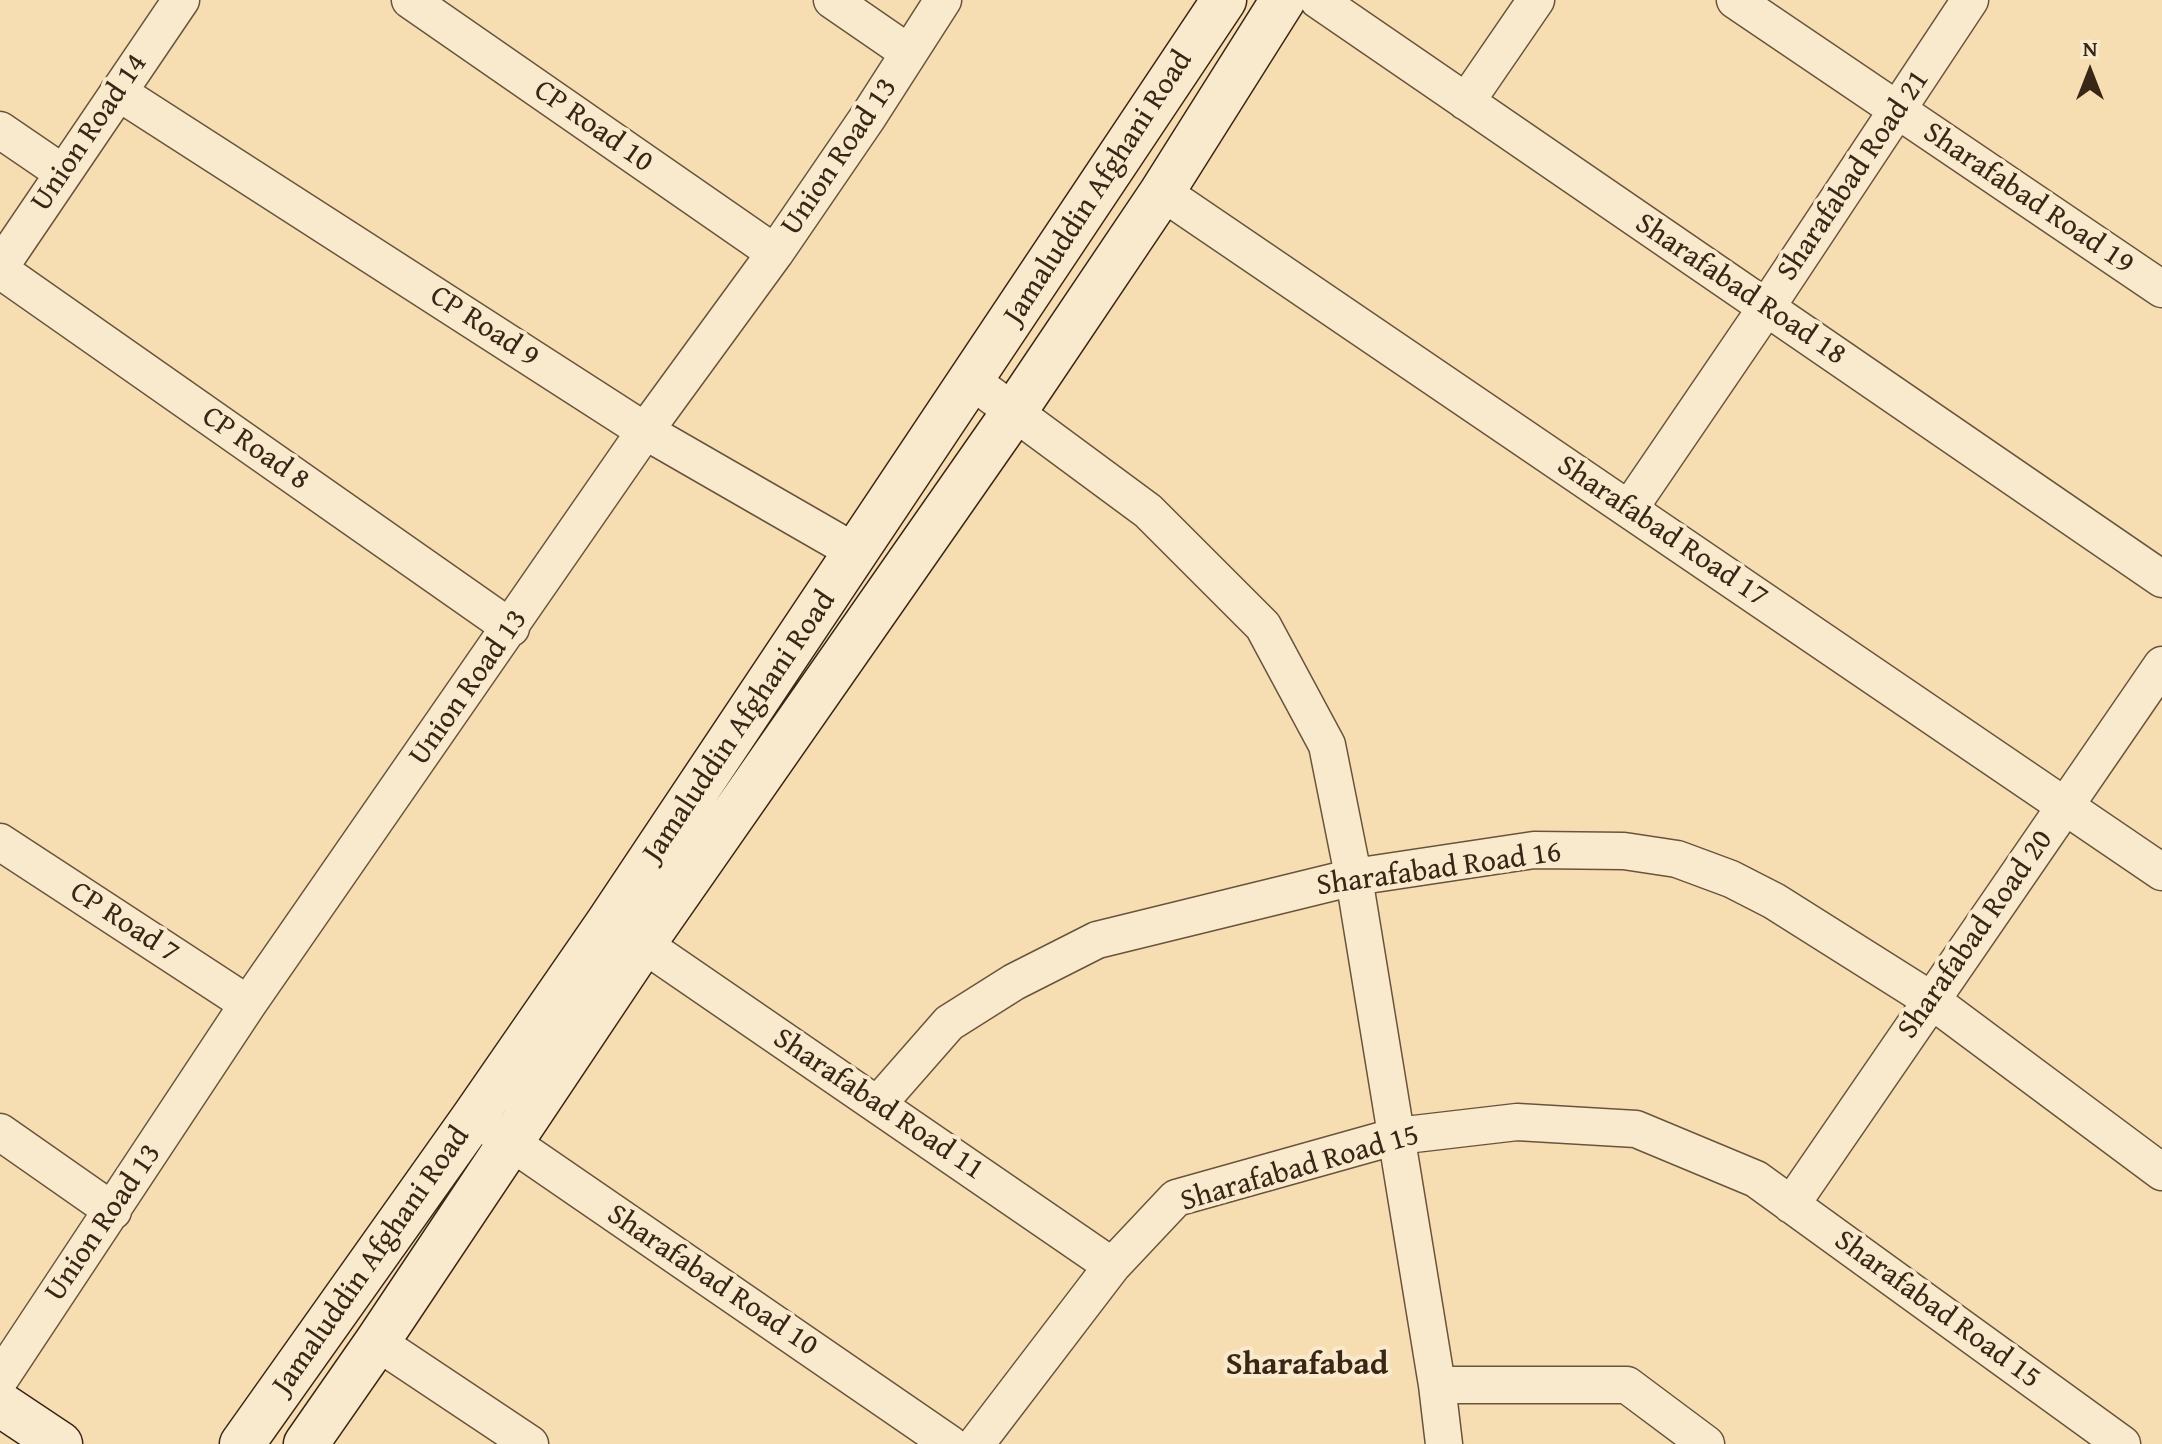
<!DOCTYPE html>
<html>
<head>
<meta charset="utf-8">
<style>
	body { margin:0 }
	#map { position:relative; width:2162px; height:1444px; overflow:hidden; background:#f7deb2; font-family:"Gentium Book Plus",serif }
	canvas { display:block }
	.north { position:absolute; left:2050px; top:32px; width:80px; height:80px; -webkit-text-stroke:6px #faeacd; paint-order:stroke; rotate:0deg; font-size:22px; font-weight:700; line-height:32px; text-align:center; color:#392616 }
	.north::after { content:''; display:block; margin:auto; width:28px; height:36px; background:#392616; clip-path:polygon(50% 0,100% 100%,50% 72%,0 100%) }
</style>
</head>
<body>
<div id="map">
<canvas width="2162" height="1444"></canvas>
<div class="north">N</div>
</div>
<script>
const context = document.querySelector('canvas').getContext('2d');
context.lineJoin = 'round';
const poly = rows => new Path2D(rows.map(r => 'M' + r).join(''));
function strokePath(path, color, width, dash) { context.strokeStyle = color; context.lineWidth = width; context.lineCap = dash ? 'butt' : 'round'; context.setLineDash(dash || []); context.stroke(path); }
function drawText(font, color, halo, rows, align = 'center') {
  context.font = font + ' "Gentium Book Plus",serif'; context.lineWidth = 8; context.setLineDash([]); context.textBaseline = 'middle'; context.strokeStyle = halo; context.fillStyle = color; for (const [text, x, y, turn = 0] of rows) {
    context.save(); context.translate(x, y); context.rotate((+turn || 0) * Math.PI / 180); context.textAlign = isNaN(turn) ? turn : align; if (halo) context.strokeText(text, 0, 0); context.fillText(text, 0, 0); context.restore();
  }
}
const street = poly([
	[410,0,775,253],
	[832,0,909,53],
	[1318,0,2162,579],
	[1735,0,2162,289],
	[118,92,645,431,857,553],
	[1466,102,1536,0],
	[0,130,63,173],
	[1162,192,2162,872],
	[0,267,181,0],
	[0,270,511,628],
	[972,381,1148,511,1263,626,1327,745,1356,890,1437,1385,1444,1444],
	[1629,509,1766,308,1970,0],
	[0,842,248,1004],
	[643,944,1112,1266],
	[878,1104,949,1023,1014,982,1097,940,1354,877,1534,850,1624,851,1677,859,1731,879,1774,901,1931,1000,2162,1172],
	[490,1128,950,1444],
	[0,1132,113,1211],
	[1791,1205,2162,665],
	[377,1342,530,1444],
	[0,1379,248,1004,645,431,775,253,868,117,943,0],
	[1437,1385,1627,1385,1706,1444],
	[976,1444,1112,1266,1176,1198,1397,1136,1517,1122,1636,1129,1756,1179,2122,1444]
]);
const secondary = poly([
	[0,1404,60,1444],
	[242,1444,474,1117,608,923,1224,0],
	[306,1444,377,1342,643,944,1014,412,1162,192,1283,0]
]);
const streetNames = [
	["CP Road 10",593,127,35],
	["Union Road 14",90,133,-56],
	["Union Road 13",840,157,-56],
	["Sharafabad Road 21",1854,176,-56],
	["Jamaluddin Afghani Road",1099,188,-57],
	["Sharafabad Road 19",2028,199,34],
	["Sharafabad Road 18",1740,290,34],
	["CP Road 9",484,327,33],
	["CP Road 8",255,449,35],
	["Sharafabad Road 17",1662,532,34],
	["Union Road 13",469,688,-55],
	["Jamaluddin Afghani Road",740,727,-56],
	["Sharafabad Road 16",1439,870,-8],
	["CP Road 7",124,923,33],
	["Sharafabad Road 20",1976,935,-55],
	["Sharafabad Road 11",878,1105,34],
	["Sharafabad Road 15",1300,1169,-16],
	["Union Road 13",104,1223,-56],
	["Jamaluddin Afghani Road",372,1261,-55],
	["Sharafabad Road 10",712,1281,34],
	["Sharafabad Road 15",1937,1310,36]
];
const neighbourhoodNames = [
	["Sharafabad",1307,1366]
];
strokePath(street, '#68543d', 39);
strokePath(secondary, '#392616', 47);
strokePath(street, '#faeacd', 36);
strokePath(secondary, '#faeacd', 44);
drawText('30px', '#392616', '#faeacd', streetNames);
drawText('bold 32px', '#392616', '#faeacd', neighbourhoodNames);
</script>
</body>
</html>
